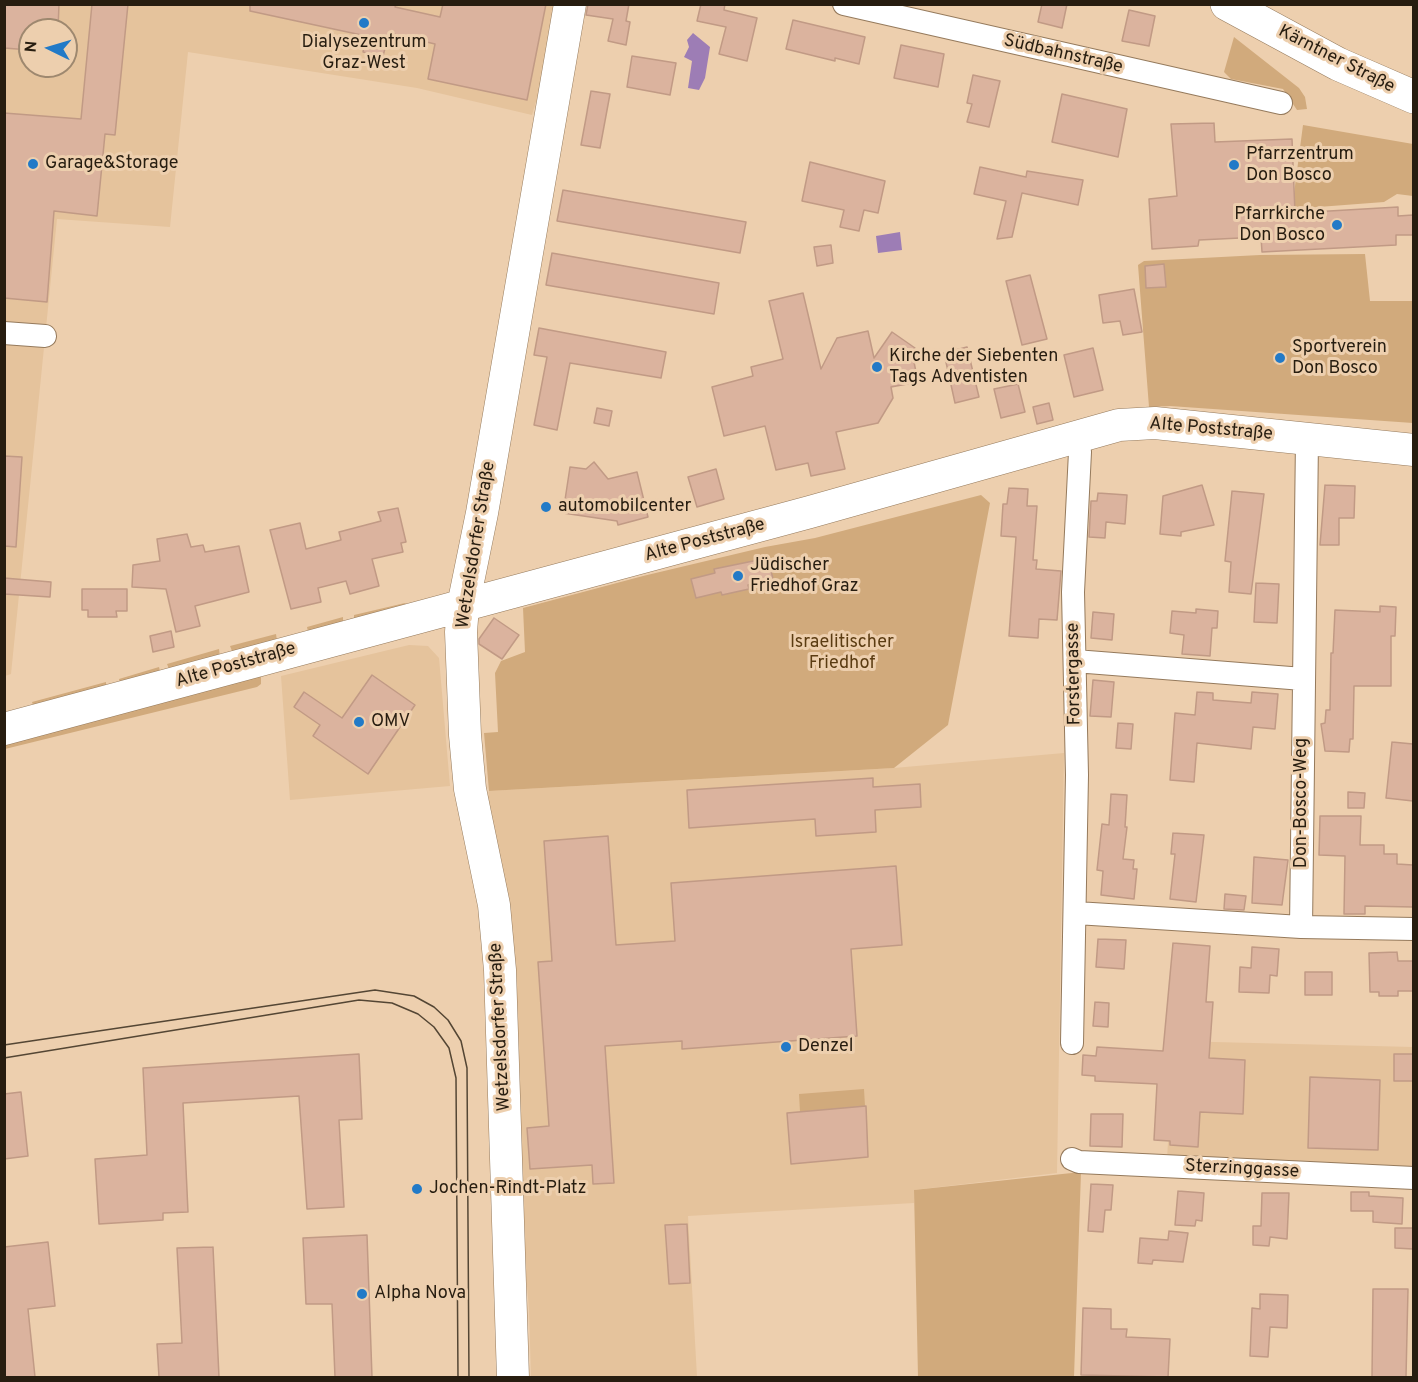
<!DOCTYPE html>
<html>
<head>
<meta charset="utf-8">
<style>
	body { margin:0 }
	#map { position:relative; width:1418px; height:1382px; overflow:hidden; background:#edcfae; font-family:Overpass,sans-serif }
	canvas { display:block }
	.frame { position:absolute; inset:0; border:6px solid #271d10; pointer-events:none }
	.north { position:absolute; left:18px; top:18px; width:60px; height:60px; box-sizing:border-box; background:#edcfae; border:2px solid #9e886f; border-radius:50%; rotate:275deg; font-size:16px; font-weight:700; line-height:24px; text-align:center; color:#271d10 }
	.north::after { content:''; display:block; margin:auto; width:21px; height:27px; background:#227ac7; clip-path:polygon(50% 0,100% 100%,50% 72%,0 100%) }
</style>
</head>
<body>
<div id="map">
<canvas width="1418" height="1382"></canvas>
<div class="frame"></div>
<div class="north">N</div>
</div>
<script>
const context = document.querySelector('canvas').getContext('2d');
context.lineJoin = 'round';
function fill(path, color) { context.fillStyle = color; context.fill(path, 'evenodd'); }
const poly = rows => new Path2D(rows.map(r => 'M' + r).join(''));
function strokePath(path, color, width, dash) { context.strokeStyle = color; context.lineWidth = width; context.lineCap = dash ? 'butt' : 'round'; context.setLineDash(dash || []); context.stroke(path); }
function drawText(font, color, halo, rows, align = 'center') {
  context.font = font + ' Overpass,sans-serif'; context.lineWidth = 6; context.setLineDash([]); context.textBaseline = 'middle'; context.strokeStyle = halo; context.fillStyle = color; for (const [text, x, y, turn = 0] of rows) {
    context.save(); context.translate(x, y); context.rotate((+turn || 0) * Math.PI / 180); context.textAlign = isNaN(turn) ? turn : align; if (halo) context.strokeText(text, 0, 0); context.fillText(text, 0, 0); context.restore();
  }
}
const built = poly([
	[4,5,565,5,532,115,417,88,188,52,170,227,57,219,11,674,5,676],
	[30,30,66,30,66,66,30,66],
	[409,645,428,646,439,658,450,786,290,800,281,676],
	[1064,753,1057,1173,914,1190,914,1203,688,1216,697,1377,531,1377,529,1309,486,807,489,791,894,768],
	[1174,1041,1413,1047,1413,1182,1166,1176]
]);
const green = poly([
	[1234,37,1299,88,1305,97,1307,109,1297,110,1283,89,1231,79,1224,72],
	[1303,125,1413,144,1413,196,1397,194,1384,202,1292,209],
	[1365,254,1370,301,1413,301,1413,423,1170,406,1149,407,1138,265,1144,261,1260,255],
	[981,495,990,503,948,725,894,768,489,791,484,733,498,732,495,673,501,661,525,652,523,608,643,576,765,547,815,538],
	[405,603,408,606,354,619,354,615],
	[343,617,343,625,308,632,307,627],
	[276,634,277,641,234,653,232,651,230,646],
	[219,649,220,657,169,669,167,664],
	[159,667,160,671,120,683,119,679],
	[261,675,261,684,257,687,5,749,5,739],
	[106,682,106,687,33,705,32,702],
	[864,1089,865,1106,800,1112,799,1094],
	[1081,1172,1074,1377,918,1377,914,1190]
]);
const water = poly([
	[693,33,710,47,705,78,699,90,688,88,692,61,684,57,689,47,687,40],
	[900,232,902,250,878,253,876,236]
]);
const building = poly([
	[4,4,59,4,58,30,30,30,30,50,4,48,4,4],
	[92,4,128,4,115,135,105,134,97,216,54,211,47,302,4,298,4,113,81,119,92,4],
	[250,4,396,4,395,7,440,17,443,4,546,4,527,100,428,79,435,44,389,33,383,56,363,52,366,36,250,11,250,4],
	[588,4,629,4,626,21,630,22,626,45,608,41,613,19,586,15,588,4],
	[701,4,725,4,724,10,757,18,747,61,719,54,726,27,697,21,701,4],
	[1042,4,1067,4,1062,28,1038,22,1042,4],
	[1129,10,1155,16,1149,46,1122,41,1129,10],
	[793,20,865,37,859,64,835,58,835,61,786,49,793,20],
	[901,45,944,54,938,87,894,78,901,45],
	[632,56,676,63,670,95,627,87,632,56],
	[973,75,1000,81,989,127,967,122,972,104,967,103,973,75],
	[591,91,610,94,600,148,581,145,591,91],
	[1062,94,1127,109,1118,157,1052,142,1062,94],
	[1214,123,1215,142,1292,139,1295,213,1398,207,1398,216,1413,215,1413,235,1396,235,1396,245,1262,252,1261,237,1199,240,1198,246,1152,249,1149,199,1177,196,1171,124,1214,123],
	[810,162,885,181,878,213,864,210,859,231,840,227,844,210,802,201,810,162],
	[980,167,1026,177,1027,171,1083,180,1078,205,1022,193,1012,237,997,239,1006,201,974,194,980,167],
	[563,190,746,222,740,253,557,221,563,190],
	[831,245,833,263,817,266,814,247,831,245],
	[552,253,719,283,714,314,546,285,552,253],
	[1164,264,1166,287,1146,288,1145,266,1164,264],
	[1030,275,1047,339,1022,345,1006,281,1030,275],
	[1134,289,1142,332,1123,335,1120,321,1103,323,1099,295,1134,289],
	[803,293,821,369,837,338,868,331,874,358,892,332,915,348,912,352,918,382,891,387,893,398,878,423,836,432,845,469,811,476,808,463,776,470,765,426,724,436,712,387,753,376,751,367,783,359,769,301,803,293],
	[539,328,666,352,661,378,570,363,557,430,534,425,547,357,534,355,539,328],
	[967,347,979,397,955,403,944,353,967,347],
	[1093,348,1103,390,1074,397,1064,355,1093,348],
	[1018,384,1025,412,1001,418,994,389,1018,384],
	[1049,403,1053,420,1037,424,1033,407,1049,403],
	[597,408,612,411,609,426,594,423,597,408],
	[4,456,22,457,16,547,4,546,4,456],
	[594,462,608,479,637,472,648,517,618,525,617,521,563,513,570,467,586,469,594,462],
	[716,469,724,499,697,507,688,477,716,469],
	[1202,485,1214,525,1181,532,1181,536,1160,534,1163,496,1202,485],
	[1325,485,1355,486,1354,518,1339,518,1339,545,1320,545,1325,485],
	[1009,488,1028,489,1027,506,1037,506,1033,560,1037,560,1036,569,1061,571,1057,620,1039,619,1038,638,1009,636,1016,537,1001,536,1003,504,1007,504,1009,488],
	[1232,491,1264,494,1251,594,1229,592,1231,562,1225,561,1232,491],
	[1098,493,1127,495,1125,524,1106,522,1105,538,1089,537,1091,501,1097,501,1098,493],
	[398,508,406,542,401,543,403,552,372,559,379,586,350,594,346,581,318,588,321,602,291,609,270,530,300,523,306,549,341,540,339,532,381,521,378,512,398,508],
	[187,534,191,547,203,545,205,552,239,546,249,592,195,606,200,626,176,632,166,589,132,587,133,565,160,561,157,539,187,534],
	[768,558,773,579,748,585,749,589,722,595,721,592,696,598,691,579,715,573,714,569,768,558],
	[4,578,51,582,50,597,4,594,4,578],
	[1256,583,1279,584,1277,623,1254,622,1256,583],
	[82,589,127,589,127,611,116,611,117,617,88,617,88,610,82,610,82,589],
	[1380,606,1396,607,1395,636,1391,636,1391,686,1354,686,1353,739,1350,739,1349,752,1325,751,1321,724,1325,723,1326,710,1330,710,1331,653,1333,653,1335,610,1380,612,1380,606],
	[1196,609,1218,611,1217,628,1212,628,1210,656,1182,654,1184,635,1170,633,1172,611,1196,613,1196,609],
	[1093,612,1114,614,1112,640,1091,638,1093,612],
	[494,618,519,635,502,659,479,644,479,639,494,618],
	[171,631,174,647,153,652,150,636,171,631],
	[372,675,415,705,368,774,313,736,320,725,294,707,304,692,342,718,372,675],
	[1093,680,1114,682,1111,717,1090,716,1093,680],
	[1197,692,1213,693,1213,700,1251,703,1252,692,1278,694,1275,729,1253,727,1251,749,1197,743,1194,782,1170,780,1175,713,1195,715,1197,692],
	[1118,723,1133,724,1131,749,1116,748,1118,723],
	[1392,742,1413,744,1413,801,1386,798,1392,742],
	[873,778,873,787,920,784,921,807,875,810,876,832,816,836,815,819,689,828,687,790,873,778],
	[1348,792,1365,793,1364,808,1348,808,1348,792],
	[1111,794,1127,795,1125,827,1127,827,1123,859,1134,860,1133,869,1137,869,1134,899,1101,895,1103,871,1097,870,1102,824,1109,825,1111,794],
	[1320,816,1361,816,1360,845,1384,845,1384,854,1397,854,1397,864,1413,865,1413,907,1365,906,1365,914,1344,914,1345,856,1319,855,1320,816],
	[1173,833,1204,835,1196,902,1170,899,1175,854,1171,854,1173,833],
	[608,836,616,945,675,941,671,883,896,866,902,945,851,949,857,1036,682,1049,682,1041,605,1046,614,1183,593,1184,592,1165,530,1169,527,1128,549,1126,538,962,552,961,544,841,608,836],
	[1254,857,1288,860,1282,905,1252,903,1254,857],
	[1225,894,1246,896,1244,910,1224,909,1225,894],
	[1098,939,1126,940,1124,969,1096,967,1098,939],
	[1173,943,1210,946,1206,1002,1213,1002,1209,1058,1245,1060,1243,1114,1200,1112,1198,1147,1170,1145,1170,1141,1154,1140,1157,1084,1095,1081,1095,1076,1082,1075,1083,1055,1096,1056,1097,1047,1163,1051,1173,943],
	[1252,947,1279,949,1277,976,1270,975,1269,993,1239,992,1240,967,1251,968,1252,947],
	[1397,952,1398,961,1413,961,1413,991,1398,991,1398,996,1379,996,1379,992,1370,992,1369,953,1397,952],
	[1305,972,1332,972,1332,995,1305,995,1305,972],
	[1095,1002,1109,1003,1108,1027,1093,1026,1095,1002],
	[359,1054,362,1119,339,1120,344,1207,307,1209,299,1096,183,1103,188,1212,163,1213,163,1220,99,1224,95,1159,147,1155,143,1068,359,1054],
	[1394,1054,1413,1054,1413,1081,1394,1081,1394,1054],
	[1310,1077,1380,1080,1378,1150,1308,1148,1310,1077],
	[21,1092,28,1156,4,1159,4,1094,21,1092],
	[866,1106,868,1157,791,1164,787,1113,866,1106],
	[1091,1114,1123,1114,1122,1147,1090,1146,1091,1114],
	[1091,1184,1113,1185,1111,1210,1105,1210,1103,1232,1088,1231,1091,1184],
	[1178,1191,1204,1193,1202,1221,1196,1220,1195,1226,1175,1225,1178,1191],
	[1351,1192,1369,1192,1369,1196,1403,1198,1402,1224,1373,1222,1373,1211,1351,1211,1351,1192],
	[1262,1193,1289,1193,1287,1239,1270,1237,1269,1246,1253,1245,1253,1226,1261,1226,1262,1193],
	[687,1224,690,1283,669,1284,665,1225,687,1224],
	[1395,1228,1413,1228,1413,1249,1395,1248,1395,1228],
	[1169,1231,1188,1233,1183,1262,1153,1260,1152,1264,1138,1263,1140,1238,1168,1240,1169,1231],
	[367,1235,372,1377,335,1377,332,1304,306,1304,303,1238,367,1235],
	[48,1242,55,1306,28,1309,35,1377,4,1377,4,1247,48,1242],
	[213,1247,219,1377,159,1377,157,1344,182,1343,177,1248,213,1247],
	[1373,1289,1408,1289,1406,1377,1372,1377,1373,1289],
	[1260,1294,1288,1295,1287,1328,1270,1327,1268,1357,1250,1356,1252,1308,1260,1309,1260,1294],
	[1083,1308,1111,1309,1111,1329,1127,1329,1126,1337,1170,1339,1168,1377,1081,1375,1083,1308]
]);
const minor = poly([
	[844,4,1281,103],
	[4,333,45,336],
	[1075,661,1303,679],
	[1076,913,1301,927,1414,929],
	[1301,927,1307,439],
	[1072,1043,1077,775,1073,592,1080,452,1076,435],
	[1072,1159,1079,1162,1414,1178]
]);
const secondary = poly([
	[4,729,810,512,1119,425,1155,423,1414,450],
	[513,1378,500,970,494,905,470,789,465,735,461,632,463,606,482,513,570,4]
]);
const primary = poly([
	[1227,4,1338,64,1414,97]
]);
const tram = poly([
	[4,1045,375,990,414,996,434,1007,448,1020,461,1041,467,1068,469,1378],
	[4,1058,359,1000,392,1003,418,1014,434,1027,449,1048,456,1078,458,1378]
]);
const markers = [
	[364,23,6,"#227ac7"],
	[33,164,6,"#227ac7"],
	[1234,165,6,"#227ac7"],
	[1337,225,6,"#227ac7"],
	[1280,358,6,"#227ac7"],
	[877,367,6,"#227ac7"],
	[546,507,6,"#227ac7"],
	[738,576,6,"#227ac7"],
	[359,722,6,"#227ac7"],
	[786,1047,6,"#227ac7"],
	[417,1189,6,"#227ac7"],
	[362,1294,6,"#227ac7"]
];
const poiNames = [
	["Dialysezentrum",364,43,"center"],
	["Graz-West",364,64,"center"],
	["Pfarrzentrum",1246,155],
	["Don Bosco",1246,176],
	["Garage&Storage",45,164],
	["Pfarrkirche",1325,215,"right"],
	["Don Bosco",1325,236,"right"],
	["Sportverein",1292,348],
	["Don Bosco",1292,369],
	["Kirche der Siebenten",889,357],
	["Tags Adventisten",889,378],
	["automobilcenter",558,507],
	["Jüdischer",750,566],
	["Friedhof Graz",750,587],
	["OMV",371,722],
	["Denzel",798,1047],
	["Jochen-Rindt-Platz",429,1189],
	["Alpha Nova",374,1294]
];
const streetNames = [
	["Südbahnstraße",1063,55,13],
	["Kärntner Straße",1336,60,27],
	["Alte Poststraße",1211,430,5],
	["Alte Poststraße",705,541,-15],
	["Wetzelsdorfer Straße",477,545,-81],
	["Alte Poststraße",236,666,-16],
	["Forstergasse",1075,674,-91],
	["Don-Bosco-Weg",1302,803,-90],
	["Wetzelsdorfer Straße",501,1027,-93],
	["Sterzinggasse",1242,1170,3]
];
const parkNames = [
	["Israelitischer",842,643],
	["Friedhof",842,664]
];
fill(built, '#e5c39c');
fill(green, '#d1aa7c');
fill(water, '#9d7db5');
fill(building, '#dbb39e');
strokePath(building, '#c19a85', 1.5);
strokePath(minor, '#957a5c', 24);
strokePath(secondary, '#957a5c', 33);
strokePath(primary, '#957a5c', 34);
strokePath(minor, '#fff', 22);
strokePath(secondary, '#fff', 32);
strokePath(primary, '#fff', 33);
strokePath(tram, '#544634', 1.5);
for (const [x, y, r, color] of markers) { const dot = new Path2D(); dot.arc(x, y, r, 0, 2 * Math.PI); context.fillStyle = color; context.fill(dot); strokePath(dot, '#edcfae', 2); }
drawText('18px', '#271d10', '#edcfae', poiNames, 'left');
drawText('18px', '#271d10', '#edcfae', streetNames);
drawText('18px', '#5b3c12', '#edcfae', parkNames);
</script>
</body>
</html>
